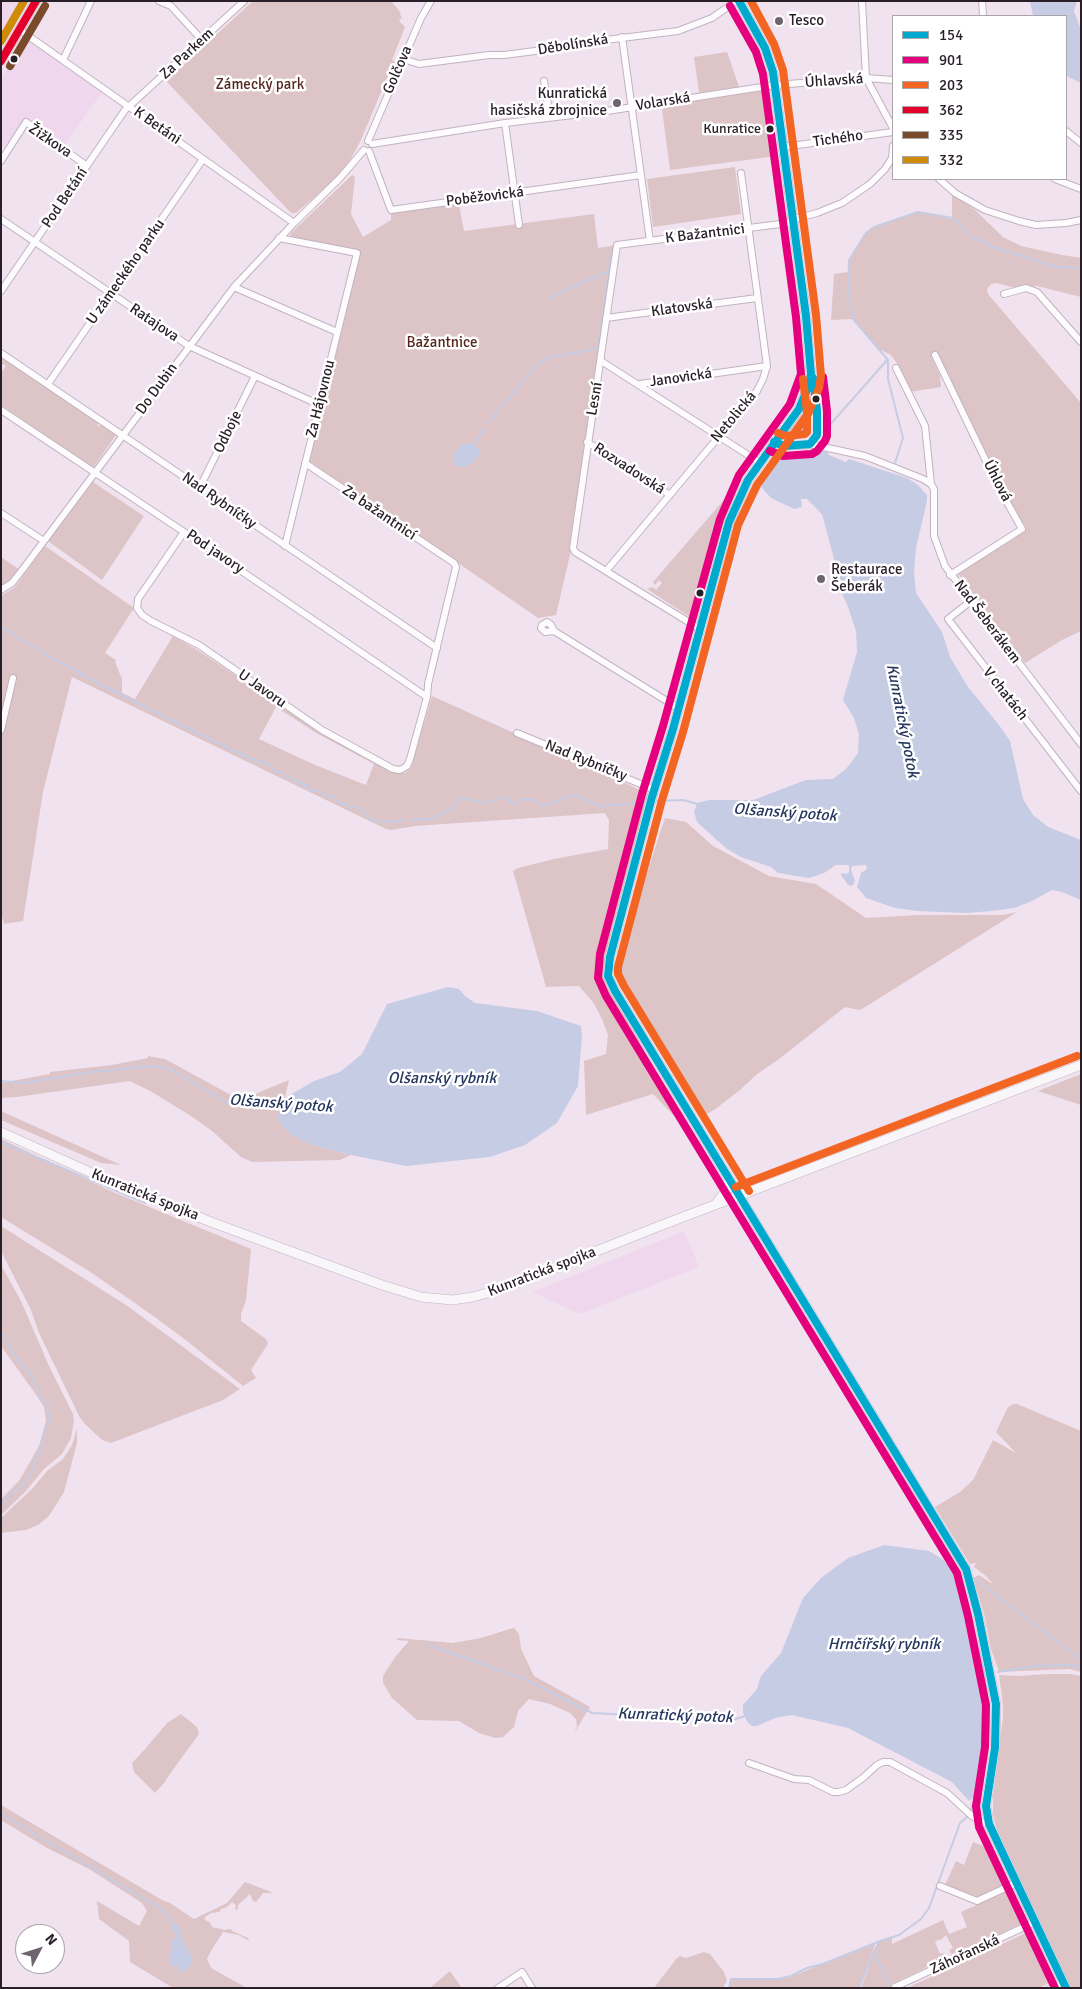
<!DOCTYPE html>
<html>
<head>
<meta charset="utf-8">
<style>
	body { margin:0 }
	#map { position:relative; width:1082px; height:1989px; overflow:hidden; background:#f1e2ef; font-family:Signika,sans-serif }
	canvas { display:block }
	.frame { position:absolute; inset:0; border:2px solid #291f28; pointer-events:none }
	.legend { position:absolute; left:892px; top:15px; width:175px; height:165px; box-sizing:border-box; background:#fff; border:1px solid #a9a5a9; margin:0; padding:6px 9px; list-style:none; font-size:15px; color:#291f28 }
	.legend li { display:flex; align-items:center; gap:10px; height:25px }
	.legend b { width:25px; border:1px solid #a9a5a9 }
	.north { position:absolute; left:15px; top:1924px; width:50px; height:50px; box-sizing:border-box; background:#fff; border:1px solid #a9a5a9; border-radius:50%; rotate:50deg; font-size:14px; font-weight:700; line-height:20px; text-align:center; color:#291f28 }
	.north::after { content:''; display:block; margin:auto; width:18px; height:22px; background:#6f636e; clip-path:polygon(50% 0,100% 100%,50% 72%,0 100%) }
</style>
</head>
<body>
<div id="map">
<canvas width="1082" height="1989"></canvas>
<div class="frame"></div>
<ul class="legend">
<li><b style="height:6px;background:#00a9ce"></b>154</li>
<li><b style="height:6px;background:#e5007d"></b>901</li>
<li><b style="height:6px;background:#f26522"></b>203</li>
<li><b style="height:6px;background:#e4002b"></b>362</li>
<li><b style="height:6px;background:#7a4b2a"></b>335</li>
<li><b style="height:6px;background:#ce8b08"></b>332</li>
</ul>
<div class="north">N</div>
</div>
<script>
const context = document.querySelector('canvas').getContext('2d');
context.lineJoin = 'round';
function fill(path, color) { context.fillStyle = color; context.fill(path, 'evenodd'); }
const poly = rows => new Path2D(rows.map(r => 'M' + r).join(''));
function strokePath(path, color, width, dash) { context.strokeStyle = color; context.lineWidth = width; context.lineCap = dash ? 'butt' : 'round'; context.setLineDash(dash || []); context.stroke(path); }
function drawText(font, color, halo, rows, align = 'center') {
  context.font = font + ' Signika,sans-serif'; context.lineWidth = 5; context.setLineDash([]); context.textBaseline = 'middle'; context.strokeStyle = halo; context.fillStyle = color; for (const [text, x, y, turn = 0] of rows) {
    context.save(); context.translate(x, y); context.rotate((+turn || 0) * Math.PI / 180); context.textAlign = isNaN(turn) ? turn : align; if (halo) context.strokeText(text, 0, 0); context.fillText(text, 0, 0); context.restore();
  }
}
const built = poly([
	[1,1,27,1,25,7,1,42],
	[27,40,103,91,64,145,25,118,5,148,1,145,1,78],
	[684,1231,699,1267,579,1314,533,1292]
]);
const green = poly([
	[253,1,391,1,401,13,400,15,402,17,399,21,405,27,392,60,396,62,393,71,390,71,360,142,350,160,334,180,296,213,291,213,166,81],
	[727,52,739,87,699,93,694,57],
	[766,90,770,96,769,97,777,156,670,170,662,109,678,104],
	[735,167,741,214,653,227,647,179],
	[352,175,355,177,351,214,363,237,391,220,391,210,458,200,464,231,594,214,598,248,617,245,587,442,583,454,572,546,556,615,538,618,458,563,454,563,305,463,357,250,291,237,290,234],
	[952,194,974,209,1003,237,1021,246,1062,255,1081,258,1081,297,1037,286,1015,288,997,283,991,284,987,289,988,294,1081,403,1081,631,1062,640,1025,663,957,573,1014,539,1026,528,1000,485,938,357,931,356,940,376,941,387,910,392,899,366,891,355,879,349,853,319,831,320,834,274,848,272,849,262,866,233,874,227,918,212,952,219],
	[1,357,99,423,97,425,99,427,101,424,116,435,93,468,1,405,1,373,6,366,1,363],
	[812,387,814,410,812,415,795,440,790,441,785,437,786,434,801,414,809,399],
	[93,482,144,516,102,580,48,541],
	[735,487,717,544,696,621,647,589,653,587,656,590,662,583,659,580,655,585,653,582],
	[45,546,134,608,105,653,116,660,115,662,122,679,122,693,135,699,173,636,199,651,321,733,394,773,405,773,411,768,432,696,649,794,603,976,691,1134,653,1094,586,1115,584,1061,606,1054,608,1035,602,1019,593,1002,579,986,546,987,513,871,518,868,554,859,608,849,609,820,605,813,415,826,391,830,386,829,72,677,43,792,23,921,4,924,1,913,1,596,15,587],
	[276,707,318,734,374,764,366,785,315,765,259,739],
	[1,557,20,570,13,579,1,587],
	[665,818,686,822,713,846,769,876,816,884,866,918,918,915,1003,915,1017,912,862,1009,859,1010,845,1007,779,1059,756,1075,740,1090,714,1110,705,1115,700,1111,625,988,618,961],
	[148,1056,165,1059,240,1100,289,1080,285,1098,279,1107,309,1144,351,1155,340,1160,252,1162,241,1157,211,1130,191,1116,152,1092,130,1081,17,1097,1,1098,1,1083,50,1074,50,1072,112,1065,148,1058],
	[1081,1074,1081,1105,1038,1091],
	[1,1109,3,1112,121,1165,101,1163,1,1120],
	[1,1139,113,1192,251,1249,246,1300,241,1314,241,1321,266,1339,268,1344,251,1370,256,1378,243,1386,187,1341,152,1315,92,1273,1,1217],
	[1,1226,126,1305,240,1389,223,1400,111,1443,102,1440,85,1424,79,1416,39,1333,31,1310,1,1251],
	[1,1265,21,1301,49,1366,73,1414,74,1420,71,1438,62,1454,44,1469,25,1492,1,1515,1,1499,19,1481,39,1446,46,1421,44,1407,37,1396,1,1346],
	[1014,1404,1017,1404,1081,1431,1081,1672,1069,1669,999,1672,991,1649,984,1613,973,1578,979,1575,994,1585,986,1576,974,1567,976,1563,970,1564,935,1507,960,1492,973,1480,993,1440,1016,1453,996,1432,1008,1407],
	[77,1429,77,1443,64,1492,49,1516,38,1525,26,1530,1,1533,1,1518,32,1489,47,1471,63,1459,72,1445],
	[513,1628,515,1629,519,1634,521,1649,534,1676,590,1707,574,1733,577,1726,576,1719,570,1713,550,1704,529,1699,518,1711,514,1727,503,1737,495,1738,479,1733,459,1721,417,1720,392,1698,383,1683,383,1676,396,1656,409,1641,397,1640,397,1638,453,1643,481,1638],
	[1048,1674,1070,1674,1081,1676,1081,1988,1070,1988,1000,1843,993,1814,993,1797,1003,1717,1003,1704,999,1675,1018,1676],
	[181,1714,197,1727,199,1734,167,1778,165,1782,155,1793,134,1772,132,1763,146,1748,167,1723],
	[1,1805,162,1900,170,1903,194,1919,227,1903,245,1882,274,1893,263,1893,256,1902,253,1901,250,1894,238,1905,238,1909,235,1910,236,1905,232,1902,227,1907,221,1909,219,1912,211,1913,204,1918,206,1921,210,1922,212,1927,225,1930,231,1929,232,1931,248,1938,249,1941,239,1935,223,1932,211,1951,207,1959,211,1968,247,1988,173,1988,130,1962,129,1941,99,1919,97,1901,139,1926,147,1911,142,1903,89,1869,47,1848,1,1820],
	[973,1842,989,1848,1006,1884,978,1897,945,1885,956,1861,964,1865],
	[1010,1890,1025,1922,949,1957,952,1955,949,1950,953,1948,946,1935,942,1939,935,1941,939,1952,941,1954,943,1953,946,1958,891,1984,891,1988,861,1988,878,1942,892,1936,892,1944,943,1920,949,1934,967,1927,961,1912],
	[1030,1931,1054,1981,1039,1988,907,1988],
	[876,1942,859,1988,728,1988,733,1978,788,1978],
	[704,1952,710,1954,724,1972,727,1980,723,1988,654,1988,677,1958,680,1956,686,1958],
	[450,1971,462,1988,430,1988,431,1987]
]);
const water = poly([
	[1030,1,1077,1,1074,11,1081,30,1081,83,1066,76,1066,16,1033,16],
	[470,443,479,449,479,454,475,461,465,467,459,467,454,464,453,458,457,449,463,444],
	[821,451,827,452,829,455,846,462,849,459,907,478,918,485,927,495,927,501,916,548,914,572,916,593,942,632,950,657,968,687,999,725,1010,741,1023,799,1033,815,1048,827,1081,840,1081,900,1062,892,1052,890,1030,902,1014,908,991,911,966,913,918,911,895,908,866,898,857,887,861,873,867,869,866,865,852,866,851,870,855,881,852,886,848,885,841,875,841,873,846,874,849,872,849,865,836,865,824,873,809,878,778,873,771,867,741,857,727,849,697,822,694,812,697,803,709,800,753,800,806,780,833,779,846,769,858,753,859,734,854,718,843,700,857,652,856,631,847,604,839,588,833,555,822,514,807,499,801,499,802,507,794,509,771,498,761,487,765,475,764,471,769,470,779,457],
	[448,987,459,989,465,996,475,1003,537,1011,581,1026,582,1036,578,1086,557,1123,525,1145,490,1157,406,1166,351,1155,309,1144,288,1132,281,1124,278,1120,279,1107,285,1098,314,1081,340,1072,362,1054,387,1004],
	[884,1545,929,1551,942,1559,954,1571,963,1588,986,1674,990,1723,987,1758,981,1785,976,1796,969,1801,952,1782,848,1728,792,1715,775,1718,757,1726,752,1726,748,1723,743,1713,743,1705,757,1689,761,1676,781,1653,803,1598,821,1578,848,1558],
	[172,1921,179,1927,182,1939,191,1956,191,1966,183,1972,180,1972,177,1966,172,1966,169,1963,172,1940,177,1938,171,1926]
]);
const stream = poly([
	[548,298,609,271],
	[598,348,611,257],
	[489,422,530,372,541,362,552,357,600,348],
	[826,443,829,426,887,360],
	[474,445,485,428],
	[895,463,903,438,888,379,888,360,853,319,848,287,849,260,866,233,874,227,918,212,953,218,972,237,993,247,1056,267,1081,268],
	[1,627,57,661,135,702,256,761,269,764,275,772,282,772,285,777,289,776,296,782,300,782,304,786,307,785,310,791,318,790,322,795,334,796,339,804,346,803,350,808,356,806,364,811,370,820,392,822,404,820],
	[654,801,683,800,698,804],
	[411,820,429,819,449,811,459,799,464,798,483,803,505,797,513,804,520,800,531,799,543,806,574,795,600,806,646,802],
	[1,1081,22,1083,92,1072,151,1066,164,1067,181,1075,227,1103,280,1107],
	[1,1142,145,1203],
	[1,1332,16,1357,33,1378,40,1396,48,1405,47,1411,51,1418,43,1436,42,1447,35,1458,33,1470,26,1481,1,1504],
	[971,1576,1081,1660],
	[426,1644,524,1679,592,1713,732,1720,746,1716],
	[998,1672,1036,1666,1070,1665,1081,1667],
	[970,1812,976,1796],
	[1,1814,161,1909,173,1923],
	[729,1988,731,1979,778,1979,791,1976,807,1968,823,1964,880,1941],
	[859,1988,874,1951],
	[890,1988,874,1951,880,1941,899,1935,921,1919,929,1908,960,1823,968,1816]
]);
const street = poly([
	[159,1,171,6,202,40],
	[862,1,866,78,893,128],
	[982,1,983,16],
	[20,30,294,223],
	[622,37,650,241],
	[403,59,419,64,489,55,504,55,566,47,573,44,678,31,712,18,736,1],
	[63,60,91,1],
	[544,81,550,117],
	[505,123,519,225],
	[1066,131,1081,143],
	[368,141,421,18,431,1],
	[372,144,505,123,607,111,775,85,866,78,893,80],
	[783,147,893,132],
	[369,151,391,210,641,175],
	[1,161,26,122,87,166],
	[939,179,955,193,985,210,1019,221,1036,225,1066,223,1081,220],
	[1055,179,1081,189],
	[1,219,189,346,320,405],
	[279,238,357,253,285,546],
	[234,287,337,332],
	[1,291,125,110,244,1],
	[1004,294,1026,288,1037,292,1081,342],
	[606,318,757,298],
	[1,353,437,648],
	[935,355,999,488,1022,529,950,575],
	[601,361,759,462],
	[896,368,925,426,931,484,934,489,934,536,945,566,1081,744],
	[48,384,203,159],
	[640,384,767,366],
	[1,410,184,532,427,697],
	[587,442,670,495],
	[774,442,784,446,814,445,865,456,923,479,931,484],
	[305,463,454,563,456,567,428,684],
	[200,487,255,376],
	[1,513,44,541],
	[184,532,138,599,137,608,142,615,151,621,199,645,322,730,393,769,400,770,407,766,410,759,427,697,428,686],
	[606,571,757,391,763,379,767,366,741,173],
	[1,590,12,583,23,569,234,287,294,223,340,178,364,150],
	[971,601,948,619,1081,791],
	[700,629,575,552,573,548,617,245,788,223,798,218,817,213,842,203,870,184,885,169,892,158,893,146],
	[554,631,551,625,547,622,542,625,541,628,545,632,554,631,678,708],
	[1,730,13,678],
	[517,733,655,790],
	[749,1763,794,1779,809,1780,833,1792,839,1792,846,1790,864,1777,877,1765,883,1762,890,1762,947,1793,972,1816,981,1822,989,1824],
	[940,1886,977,1901,1016,1883],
	[895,1987,1035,1922],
	[498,1988,522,1972,532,1988],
	[1051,1988,1063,1982]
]);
const secondary = poly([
	[739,1,765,48,773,72,806,316,811,374,809,385,799,409,748,480,729,522,673,729,652,797,610,957,608,976,615,991,966,1569,978,1614,996,1704,995,1748,986,1806,989,1824,1066,1988],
	[1,61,36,1],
	[1,1132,94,1174,211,1222,382,1285,421,1297,452,1300,473,1297,501,1289,657,1227,1081,1065],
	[716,1204,728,1188,729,1179]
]);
const bus1 = poly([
	[739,1,765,48,773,72,806,316,811,374,809,385,799,409,748,480,729,522,673,729,652,797,610,957,608,976,615,991,966,1569,978,1614,996,1704,995,1748,986,1806,989,1824,1066,1988],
	[774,442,784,446,810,444,817,435,817,411,813,378]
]);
const bus2 = poly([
	[730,6,756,52,763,74,796,317,801,374,790,404,739,475,720,519,663,726,642,794,600,954,598,978,606,996,957,1573,968,1616,986,1705,985,1747,976,1806,979,1827,1055,1988],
	[770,451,783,456,812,454,817,451,825,441,827,436,827,411,823,377]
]);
const bus3 = poly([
	[778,433,786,436,805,434,807,432,807,412,803,379],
	[736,1187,1077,1056],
	[749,1191,624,986,618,974,618,967,662,800,683,732,738,525,757,485,808,414,819,388,821,376,816,315,783,70,774,44,751,1]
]);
const bus4 = poly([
	[1,61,36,1]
]);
const bus5 = poly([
	[10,66,45,6]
]);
const bus6 = poly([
	[1,41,24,1]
]);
const markers = [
	[779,21,5,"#6f636e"],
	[14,59,4.5,"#291f28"],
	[617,103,5,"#6f636e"],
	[770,129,4.5,"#291f28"],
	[816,399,4.5,"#291f28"],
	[821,579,5,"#6f636e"],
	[700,593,4.5,"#291f28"]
];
const busNames = [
	["Kunratice",761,129]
];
const poiNames = [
	["Tesco",789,21],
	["Kunratická",607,94,"right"],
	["hasičská zbrojnice",607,111,"right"],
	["Restaurace",831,570],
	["Šeberák",831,587]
];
const streetNames = [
	["Děbolínská",573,45,-9],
	["Za Parkem",187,54,-43],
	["Golčova",398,70,-66],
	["Úhlavská",834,81,-4],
	["Volarská",663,102,-9],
	["K Betáni",157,126,35],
	["Tichého",838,139,-8],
	["Žižkova",50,141,34],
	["Poběžovická",485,197,-7],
	["Pod Betání",65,198,-56],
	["K Bažantnici",705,234,-7],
	["U zámeckého parku",126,272,-55],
	["Klatovská",682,308,-8],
	["Ratajova",154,323,34],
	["Janovická",681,378,-8],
	["Do Dubin",157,389,-54],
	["Za Hájovnou",321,399,-76],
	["Lesní",595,399,-80],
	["Netolická",734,417,-50],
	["Odboje",228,432,-64],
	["Rozvadovská",629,469,33],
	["Úhlová",997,481,63],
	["Nad Rybníčky",219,501,35],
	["Za bažantnicí",379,513,34],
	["Pod javory",215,552,34],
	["Nad Šeberákem",987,622,53],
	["U Javoru",262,689,35],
	["V chatách",1005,694,52],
	["Nad Rybníčky",586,761,22],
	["Kunratická spojka",145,1195,22],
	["Kunratická spojka",542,1272,-21],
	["Záhořanská",965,1955,-25]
];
const parkNames = [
	["Zámecký park",260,85],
	["Bažantnice",442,343]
];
const waterNames = [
	["Kunratický potok",902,721,79],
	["Olšanský potok",785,813,4],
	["Olšanský rybník",442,1079],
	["Olšanský potok",281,1104,4],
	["Hrnčířský rybník",884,1645],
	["Kunratický potok",675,1716,2]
];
fill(built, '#efd7ed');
fill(green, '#ddc4c6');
fill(water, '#c6cce4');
strokePath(stream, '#c6cce4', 2);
strokePath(street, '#c0b4be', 8);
strokePath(secondary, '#c0b4be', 10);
strokePath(street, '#fdfbfd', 6);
strokePath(secondary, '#f9f6fa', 9);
strokePath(bus1, '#00a9ce', 8);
strokePath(bus2, '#e5007d', 8);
strokePath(bus3, '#f26522', 8);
strokePath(bus4, '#e4002b', 8);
strokePath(bus5, '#7a4b2a', 8);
strokePath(bus6, '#ce8b08', 8);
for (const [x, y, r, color] of markers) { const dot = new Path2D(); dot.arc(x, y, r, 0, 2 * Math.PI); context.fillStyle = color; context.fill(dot); strokePath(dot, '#fff', 2); }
drawText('14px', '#291f28', '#fff', busNames, 'right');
drawText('15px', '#291f28', '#fff', poiNames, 'left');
drawText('15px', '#291f28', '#fff', streetNames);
drawText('15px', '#56271c', '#fff', parkNames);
drawText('italic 16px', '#25365e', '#fff', waterNames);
</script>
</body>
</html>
